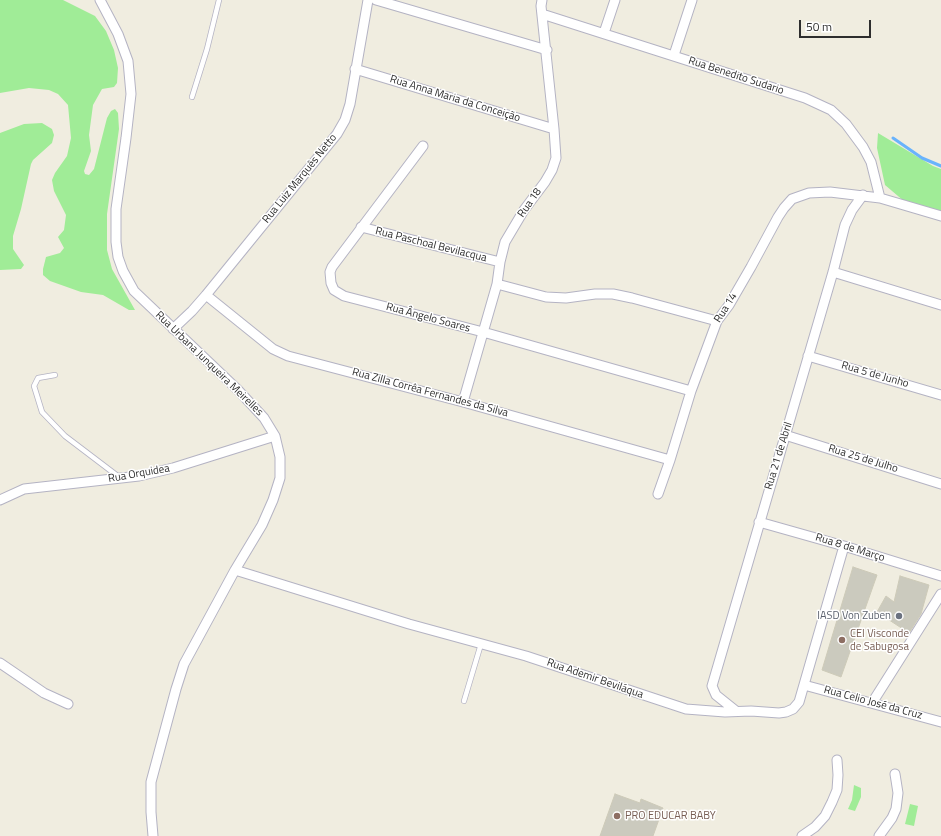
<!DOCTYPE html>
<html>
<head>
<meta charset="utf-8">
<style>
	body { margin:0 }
	#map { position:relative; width:941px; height:836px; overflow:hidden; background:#f0ede0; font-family:"Titillium Web",sans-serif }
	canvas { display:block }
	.scale { position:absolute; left:799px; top:20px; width:72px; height:18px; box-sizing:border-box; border:2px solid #2e2e2e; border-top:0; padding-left:5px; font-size:12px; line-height:14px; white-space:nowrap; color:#2e2e2e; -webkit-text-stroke:3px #fff; paint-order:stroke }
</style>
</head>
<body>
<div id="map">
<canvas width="941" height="836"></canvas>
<div class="scale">50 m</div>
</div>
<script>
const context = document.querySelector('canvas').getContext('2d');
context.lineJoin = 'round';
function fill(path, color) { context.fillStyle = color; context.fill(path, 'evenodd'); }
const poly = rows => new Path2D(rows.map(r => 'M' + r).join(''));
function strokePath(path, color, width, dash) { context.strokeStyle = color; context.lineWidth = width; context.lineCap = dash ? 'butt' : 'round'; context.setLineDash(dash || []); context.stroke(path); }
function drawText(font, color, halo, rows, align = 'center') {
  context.font = font + ' "Titillium Web",sans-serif'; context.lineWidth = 3; context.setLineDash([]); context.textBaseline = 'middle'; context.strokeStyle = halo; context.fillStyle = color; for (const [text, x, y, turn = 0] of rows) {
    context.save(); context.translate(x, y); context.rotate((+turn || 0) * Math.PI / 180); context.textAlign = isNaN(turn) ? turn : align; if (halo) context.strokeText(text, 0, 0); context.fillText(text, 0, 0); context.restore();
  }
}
const green = poly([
	[0,0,63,0,95,16,106,31,114,50,118,68,117,83,114,87,102,89,93,105,89,135,91,151,84,171,85,174,89,175,94,169,107,118,111,111,115,109,118,113,119,129,107,214,107,250,112,269,135,310,129,310,103,295,81,292,50,281,43,275,43,269,46,257,60,253,64,248,58,237,64,230,66,215,54,191,52,180,55,173,67,156,71,138,68,105,58,94,49,90,29,88,0,93],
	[42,123,52,129,54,135,52,143,33,160,31,164,21,209,13,236,13,249,24,265,21,269,0,270,0,133,24,124],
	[878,133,933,166,941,169,941,212,905,202,885,185,877,148],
	[854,785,861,788,861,797,855,811,848,809,852,800],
	[910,804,918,806,914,826,905,824]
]);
const stream = poly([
	[893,138,922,158,941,166]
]);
const building = poly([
	[853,567,877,575,841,677,822,670,853,567],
	[900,576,929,585,921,614,909,633,877,612,886,596,894,602,900,576],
	[615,794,640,803,641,799,663,808,653,836,600,836,615,794]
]);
const service = poly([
	[192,97,207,49,219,0],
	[55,375,38,378,34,386,42,412,65,436,119,477],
	[464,701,481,644]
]);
const minor = poly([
	[100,0,118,34,128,61,131,94,126,138,116,209,116,242,118,257,123,271,134,291,238,390,264,418,275,436,280,457,280,478,273,500,262,525,235,570,184,664,176,689,151,782,151,812,153,836],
	[376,0,547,50],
	[542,14,805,98,831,110,846,124,863,147,871,162,880,198],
	[604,33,615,0],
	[674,55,692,0],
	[355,69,554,129],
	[423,146,332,267,330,272,331,283,334,290,344,296,483,332,691,391],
	[361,227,500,262],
	[833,272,941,305],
	[497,284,546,297,566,298,595,294,613,294,632,298,717,321],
	[206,295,273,349,288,356,463,402,670,460],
	[173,329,192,311,206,295,337,134,345,120,350,104,368,0],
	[808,356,941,395],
	[463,402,497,284,500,262,505,242,524,210,545,182,552,170,556,158,554,129,541,6,542,0],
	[785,435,941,484],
	[658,494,670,460,691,391,717,321,729,305,751,267,778,217,784,208,792,199,809,193,830,192,880,198,941,216],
	[0,500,24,489,139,476,173,468,275,436],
	[759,522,844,546,941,576],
	[235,570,409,624,526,656,686,709,725,712,751,711,779,713,786,712,793,709,799,702,844,546],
	[0,663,44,693,68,704],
	[804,685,941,722],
	[872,703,941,594],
	[736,711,716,695,712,686,833,272,845,225,852,210,863,195],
	[802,836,815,827,825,816,832,802,837,790,838,775,837,760],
	[879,836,892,818,896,809,898,793,895,774]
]);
const markers = [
	[899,616,4,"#6b7280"],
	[842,640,4,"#8d6e63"],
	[617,816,4,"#8d6e63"]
];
const streetNames = [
	["Rua Benedito Sudario",736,76,18],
	["Rua Anna Maria da Conceição",455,99,17],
	["Rua Luiz Marquês Netto",300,179,-51],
	["Rua 18",530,203,-55],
	["Rua Paschoal Bevilacqua",431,245,14],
	["Rua 14",726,308,-58],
	["Rua Ângelo Soares",428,318,15],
	["Rua Urbana Junqueira Meirelles",209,364,44],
	["Rua 5 de Junho",875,375,16],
	["Rua Zilla Corrêa Fernandes da Silva",430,393,15],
	["Rua 21 de Abril",779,456,-73],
	["Rua 25 de Julho",863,459,17],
	["Rua Orquidea",139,474,-10],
	["Rua 8 de Março",850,548,17],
	["Rua Ademir Beviláqua",595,679,19],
	["Rua Celio José da Cruz",873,703,15]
];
const worshipNames = [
	["IASD Von Zuben",891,616]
];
const educationNames = [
	["CEI Visconde",850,634],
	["de Sabugosa",850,647],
	["PRO EDUCAR BABY",625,816]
];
fill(green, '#a0ec97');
strokePath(stream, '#69b3fc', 3);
fill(building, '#cbcabe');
strokePath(building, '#cdcab8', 1);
strokePath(service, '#b4b3c3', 6);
strokePath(minor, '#b4b3c3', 11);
strokePath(service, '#fff', 4.5);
strokePath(minor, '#fff', 9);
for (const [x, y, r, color] of markers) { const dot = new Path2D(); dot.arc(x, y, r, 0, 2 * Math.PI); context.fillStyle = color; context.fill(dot); strokePath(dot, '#fff', 1.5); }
drawText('11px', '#2e2e2e', '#fff', streetNames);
drawText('11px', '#5b616d', '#fff', worshipNames, 'right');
drawText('11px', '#785e54', '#fff', educationNames, 'left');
</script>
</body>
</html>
